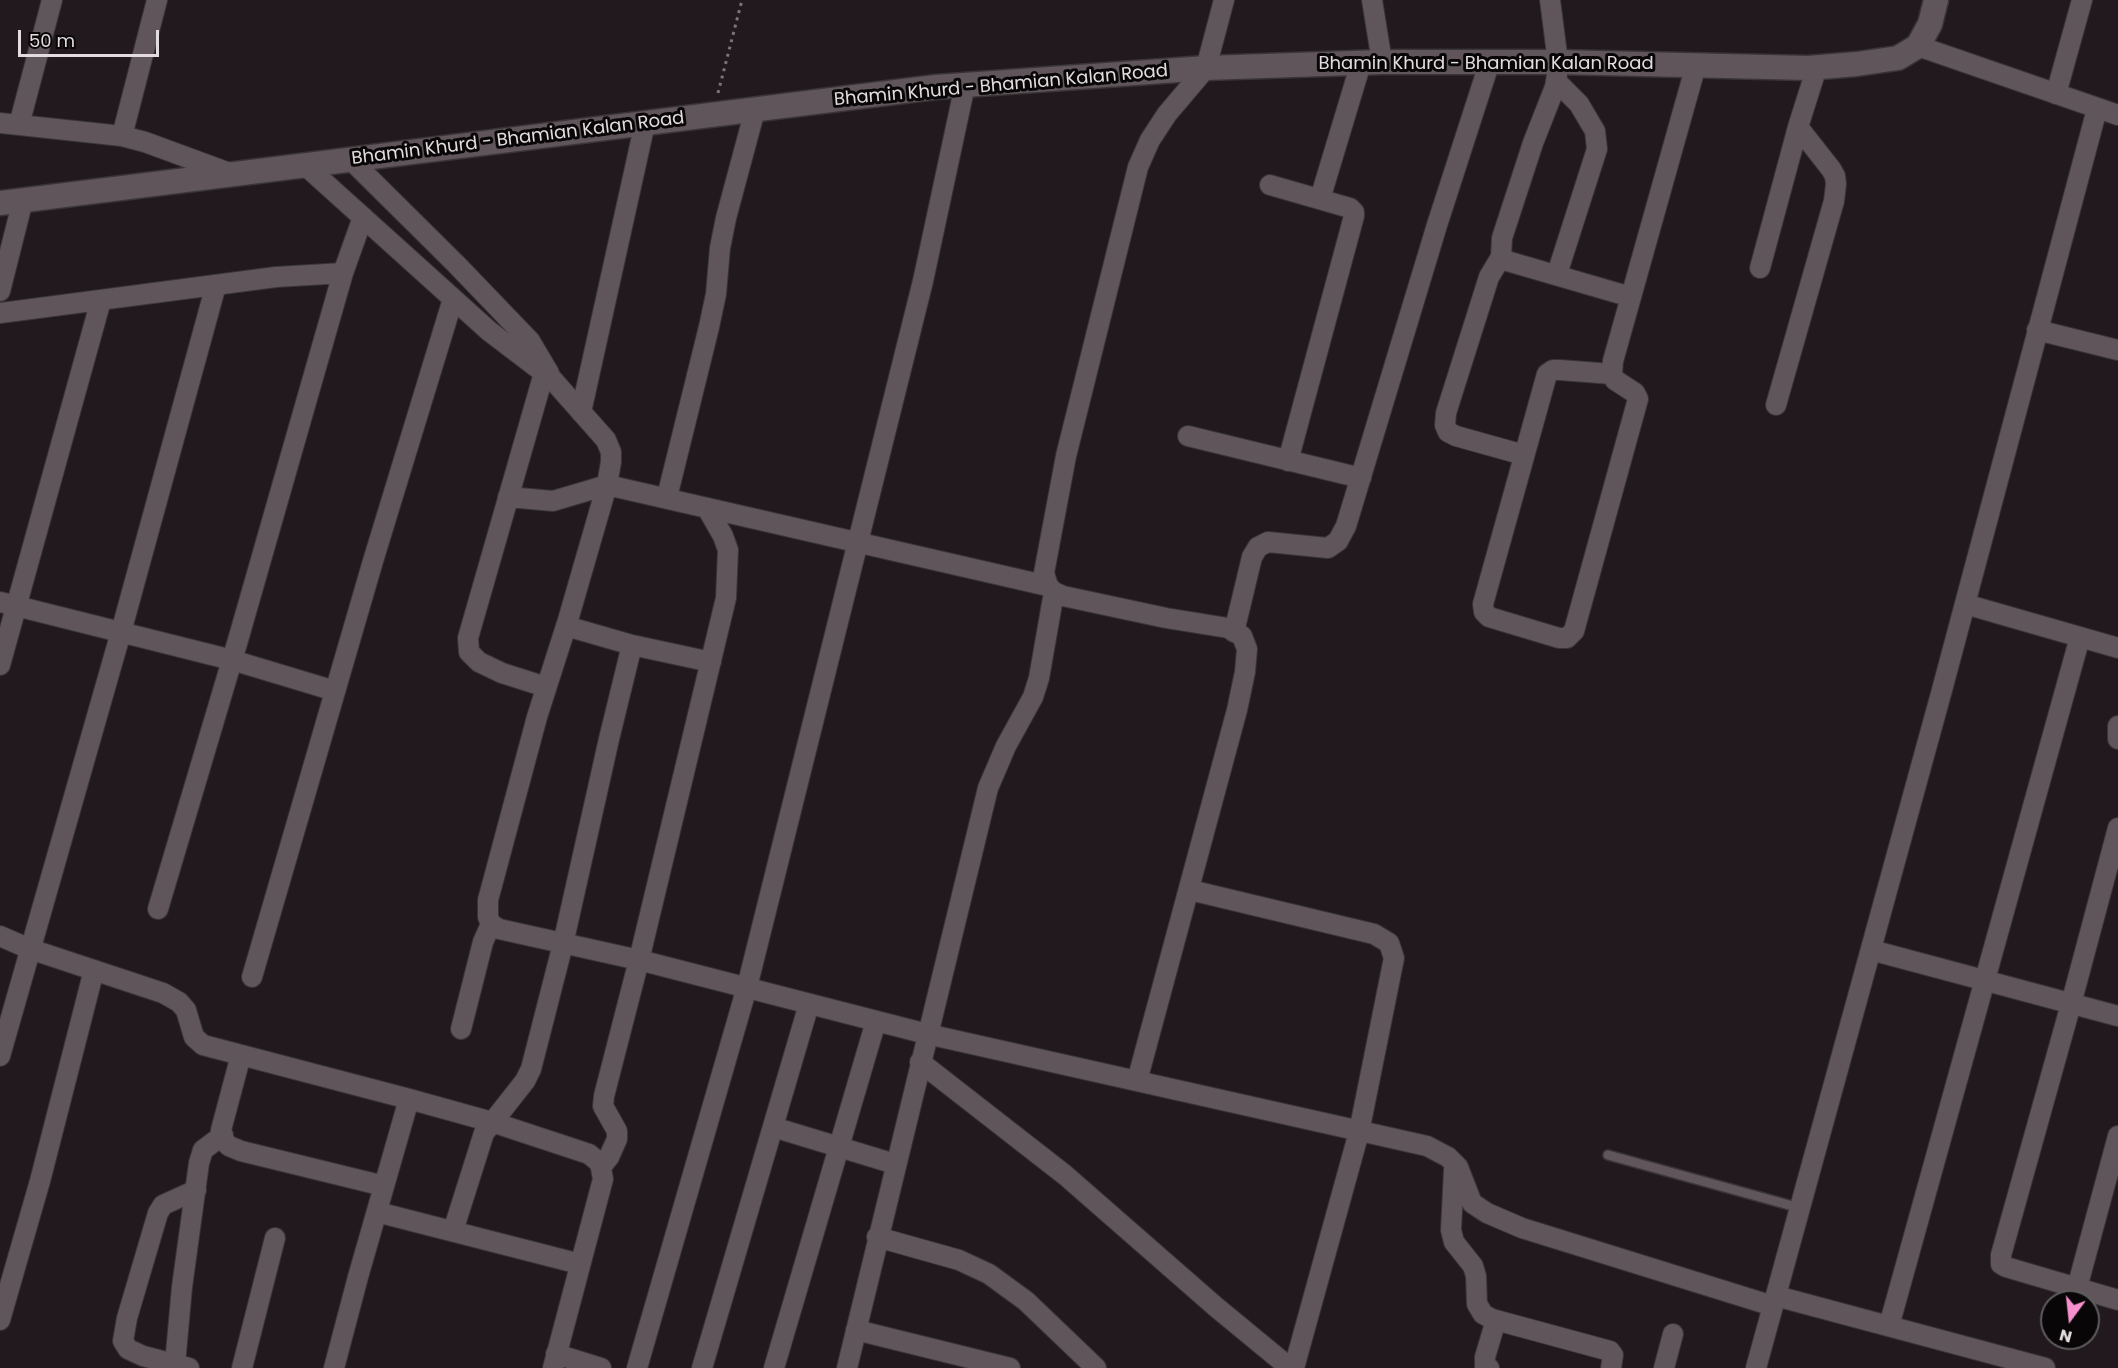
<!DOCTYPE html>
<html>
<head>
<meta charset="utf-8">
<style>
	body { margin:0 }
	#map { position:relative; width:2118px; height:1368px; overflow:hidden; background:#21191d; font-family:Poppins,sans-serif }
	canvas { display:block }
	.north { position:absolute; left:2040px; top:1290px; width:60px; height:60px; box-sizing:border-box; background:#080607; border:2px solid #5f5c5d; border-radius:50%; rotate:195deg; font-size:16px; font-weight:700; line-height:24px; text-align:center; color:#e2dcdf }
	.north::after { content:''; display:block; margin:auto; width:21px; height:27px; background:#f790cd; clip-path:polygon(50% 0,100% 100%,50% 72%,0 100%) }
	.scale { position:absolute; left:18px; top:30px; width:141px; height:27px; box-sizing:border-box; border:3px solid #e2dcdf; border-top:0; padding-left:8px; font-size:18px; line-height:21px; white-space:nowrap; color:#e2dcdf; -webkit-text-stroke:4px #080607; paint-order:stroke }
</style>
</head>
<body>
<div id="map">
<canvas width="2118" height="1368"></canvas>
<div class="north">N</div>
<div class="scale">50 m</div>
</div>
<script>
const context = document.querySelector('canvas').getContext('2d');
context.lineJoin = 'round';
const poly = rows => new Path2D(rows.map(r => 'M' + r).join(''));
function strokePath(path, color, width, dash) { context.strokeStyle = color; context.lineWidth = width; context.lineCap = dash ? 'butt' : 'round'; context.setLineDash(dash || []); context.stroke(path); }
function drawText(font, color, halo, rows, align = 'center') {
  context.font = font + ' Poppins,sans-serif'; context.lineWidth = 6; context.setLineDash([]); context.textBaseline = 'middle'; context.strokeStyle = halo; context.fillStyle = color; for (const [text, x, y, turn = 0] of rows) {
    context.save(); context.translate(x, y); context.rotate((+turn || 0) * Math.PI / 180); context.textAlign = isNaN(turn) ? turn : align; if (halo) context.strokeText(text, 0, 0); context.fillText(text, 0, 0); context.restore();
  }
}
const path = poly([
	[718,93,742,0]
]);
const service = poly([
	[1608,1155,1800,1208]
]);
const minor = poly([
	[1372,0,1382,62],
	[1550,0,1558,62,1557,75,1555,87,1533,143,1502,238,1501,257,1507,261,1631,297],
	[1918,46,2118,115],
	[1556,81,1579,104,1595,131,1597,149,1557,274],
	[2056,94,2082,0],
	[0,123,122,136,145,142,232,174],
	[19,125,52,0],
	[122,136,157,0],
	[351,160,456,264,530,341,549,373],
	[306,166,489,331,552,379,606,440,611,452,611,462,607,485,568,620,537,717,488,900,488,917,491,924,499,929,639,960,927,1034,1427,1146,1448,1157,1458,1167,1472,1203,1487,1213,1522,1228,1773,1306],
	[1270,185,1350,208,1354,212,1354,216,1288,461],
	[1320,199,1361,63],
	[1501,257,1489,277,1446,413,1445,425,1448,432,1456,436,1524,455],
	[1760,268,1798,127,1817,67],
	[0,291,23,200],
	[0,313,276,277,343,273],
	[2037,330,2118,350],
	[544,373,468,638,469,652,479,662,502,673,546,687],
	[1612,374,1560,370,1553,370,1547,374,1483,604,1484,612,1489,617,1559,638,1567,638,1574,631,1638,399,1635,393,1615,380,1612,374,1613,361,1696,65],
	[1776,405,1834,201,1836,184,1835,176,1831,169,1798,127],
	[581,412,645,123],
	[1188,436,1361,478],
	[508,497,553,501,607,485,1048,586],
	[667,497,709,327,716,294,720,248,726,218,755,110],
	[0,602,232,660,335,691],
	[1965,604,2118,648],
	[566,626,632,645,711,662],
	[1234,632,1252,557,1258,547,1268,542,1328,548,1338,541,1346,526,1437,225,1490,61],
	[0,665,101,300],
	[2118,726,2118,739],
	[2118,828,2071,1004,2001,1255,2001,1264,2006,1267,2118,1300],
	[1190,890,1374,934,1389,943,1394,958,1359,1132,1294,1368],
	[158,909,238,640,343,273,363,217],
	[0,936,30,949,163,993,179,1002,186,1010,194,1037,203,1045,409,1099,492,1122,589,1154,600,1163,603,1179,553,1368],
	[1871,950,2118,1016],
	[252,977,373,561,453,299],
	[461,1029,483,942,491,924],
	[241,1055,221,1130,223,1140,229,1146,241,1151,384,1186],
	[0,1056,121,632,216,285],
	[920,1062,1065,1175,1216,1307,1290,1368],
	[1137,1081,1237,710,1245,672,1247,649,1242,636,1228,628,1166,618,1063,596,1054,592,1048,586,1044,573,1066,456,1138,167,1150,140,1167,114,1206,68,1224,0],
	[773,1127,895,1164],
	[601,1167,609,1157,617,1139,617,1131,603,1106,604,1096,639,960,726,598,728,550,723,536,707,508],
	[1454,1170,1451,1230,1454,1242,1473,1266,1476,1276,1477,1304,1483,1314,1492,1319,1610,1351,1613,1355,1611,1368],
	[377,1212,580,1264],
	[453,1231,484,1133,525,1081,531,1069,563,944,609,739,632,645],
	[877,1237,959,1260,989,1274,1026,1301,1096,1368],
	[2077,1288,2118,1136],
	[1776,1296,2045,1368],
	[0,1320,40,1181,94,970],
	[1889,1326,2080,637],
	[856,1330,1010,1368],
	[556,1354,601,1368],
	[175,1364,182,1287,199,1163,203,1150,223,1135],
	[189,1368,143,1356,128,1349,123,1341,127,1318,158,1213,163,1205,196,1190],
	[242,1368,275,1238],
	[334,1368,358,1277,409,1099],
	[637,1368,747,987,923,281,965,85],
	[702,1368,809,1004],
	[774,1368,876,1021],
	[847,1368,988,788,1006,746,1033,697,1039,678,1054,592],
	[1489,1368,1485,1366,1485,1357,1496,1320],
	[1664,1368,1673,1334],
	[1756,1368,1942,690,2097,109]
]);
const tertiary = poly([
	[0,203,936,87,1206,68,1382,62,1558,62,1808,68,1857,64,1898,58,1918,46,1930,24,1936,0]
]);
const streetNames = [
	["Bhamin Khurd - Bhamian Kalan Road",1486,64],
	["Bhamin Khurd - Bhamian Kalan Road",1001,86,-5],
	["Bhamin Khurd - Bhamian Kalan Road",518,139,-7]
];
strokePath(service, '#3a3437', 12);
strokePath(minor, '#3a3437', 22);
strokePath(tertiary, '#3a3437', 27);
strokePath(path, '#7b7477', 3, [3, 4.5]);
strokePath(service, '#5f555a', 9);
strokePath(minor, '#5f555a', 20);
strokePath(tertiary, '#5f555a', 24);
drawText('18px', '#e2dcdf', '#080607', streetNames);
</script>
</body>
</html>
